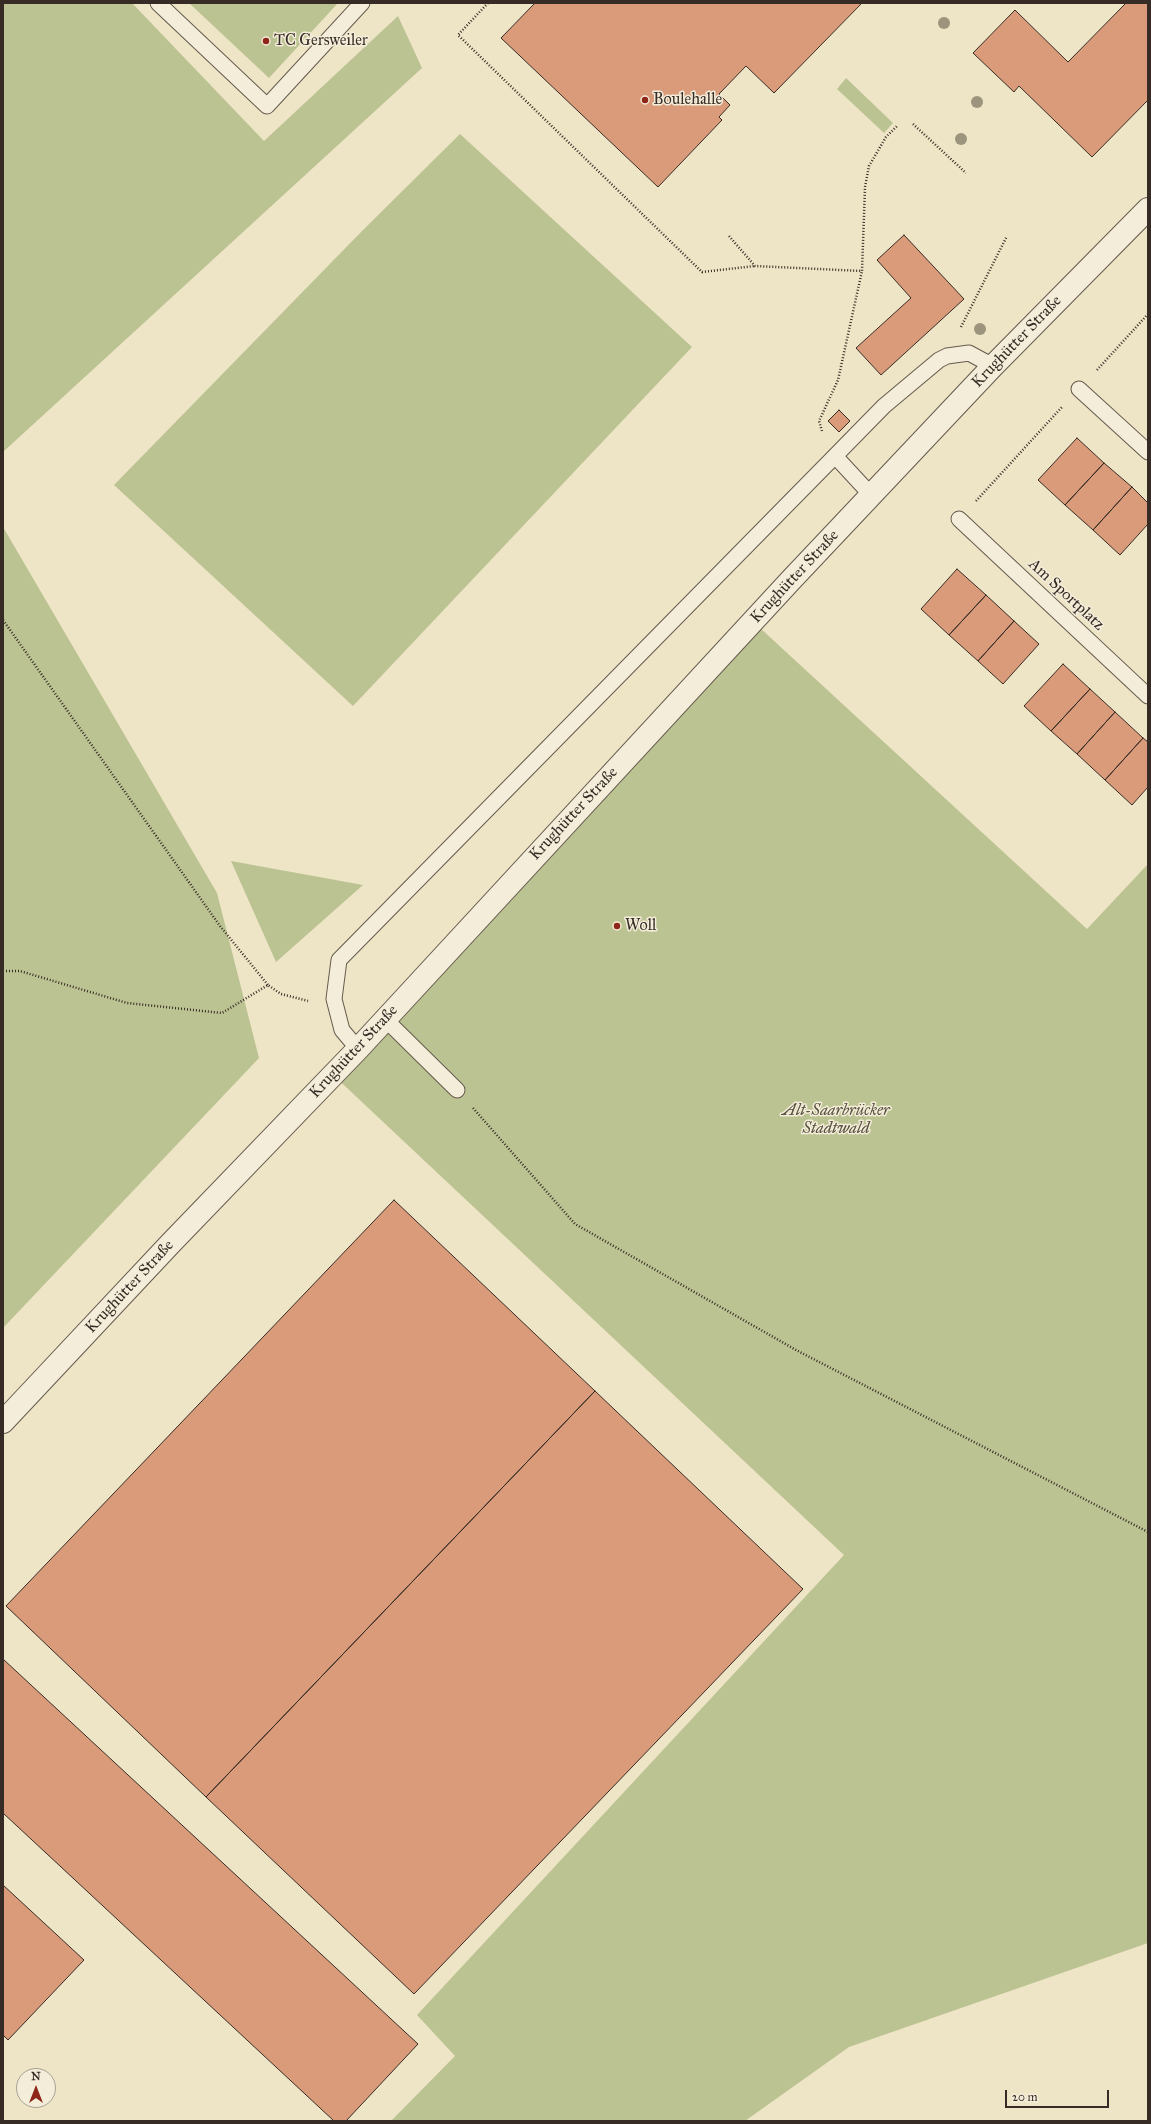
<!DOCTYPE html>
<html>
<head>
<meta charset="utf-8">
<style>
	body { margin:0 }
	#map { position:relative; width:1151px; height:2124px; overflow:hidden; background:#eee4c6; font-family:"IM FELL Great Primer",serif }
	canvas { display:block }
	.frame { position:absolute; inset:0; border:4px solid #372c25; pointer-events:none }
	.north { position:absolute; left:16px; top:2068px; width:40px; height:40px; box-sizing:border-box; background:#f4edda; border:1px solid #a8a092; border-radius:50%; rotate:0deg; font-size:11px; font-weight:700; line-height:16px; text-align:center; color:#372c25 }
	.north::after { content:''; display:block; margin:auto; width:14px; height:18px; background:#8f2418; clip-path:polygon(50% 0,100% 100%,50% 72%,0 100%) }
	.scale { position:absolute; left:1005px; top:2090px; width:104px; height:18px; box-sizing:border-box; border:2px solid #372c25; border-top:0; padding-left:5px; font-size:12px; line-height:14px; white-space:nowrap; color:#372c25; -webkit-text-stroke:3px #f4edda; paint-order:stroke }
</style>
</head>
<body>
<div id="map">
<canvas width="1151" height="2124"></canvas>
<div class="frame"></div>
<div class="north">N</div>
<div class="scale">20 m</div>
</div>
<script>
const context = document.querySelector('canvas').getContext('2d');
context.lineJoin = 'round';
function fill(path, color) { context.fillStyle = color; context.fill(path, 'evenodd'); }
const poly = rows => new Path2D(rows.map(r => 'M' + r).join(''));
function strokePath(path, color, width, dash) { context.strokeStyle = color; context.lineWidth = width; context.lineCap = dash ? 'butt' : 'round'; context.setLineDash(dash || []); context.stroke(path); }
function drawText(font, color, halo, rows, align = 'center') {
  context.font = font + ' "IM FELL Great Primer",serif'; context.lineWidth = 3; context.setLineDash([]); context.textBaseline = 'middle'; context.strokeStyle = halo; context.fillStyle = color; for (const [text, x, y, turn = 0] of rows) {
    context.save(); context.translate(x, y); context.rotate((+turn || 0) * Math.PI / 180); context.textAlign = isNaN(turn) ? turn : align; if (halo) context.strokeText(text, 0, 0); context.fillText(text, 0, 0); context.restore();
  }
}
const green = poly([
	[3,3,132,3,264,141,398,16,422,68,3,452],
	[189,3,338,3,269,78],
	[846,78,893,123,884,133,837,89],
	[460,134,692,347,353,706,114,485,363,230],
	[3,527,217,893,259,1058,3,1328],
	[760,628,1087,929,1148,864,1148,1943,849,2047,745,2121,391,2121,455,2056,417,2015,844,1555,330,1072],
	[231,861,363,885,276,962]
]);
const building = poly([
	[535,3,862,3,774,93,746,66,719,94,730,105,719,117,722,120,658,187,501,38,535,3],
	[1126,3,1148,3,1148,100,1092,157,1019,86,1014,92,973,53,1015,10,1068,62,1126,3],
	[904,235,964,299,881,375,856,348,911,298,877,260,904,235],
	[839,410,850,421,839,432,828,421,839,410],
	[1077,438,1104,463,1065,505,1038,480,1077,438],
	[1104,463,1132,487,1093,530,1065,505,1104,463],
	[1132,487,1148,503,1148,524,1120,555,1093,530,1132,487],
	[957,569,986,595,949,635,921,609,957,569],
	[986,595,1014,621,978,661,949,635,986,595],
	[1014,621,1039,644,1003,684,978,661,1014,621],
	[1063,664,1090,689,1051,731,1024,706,1063,664],
	[1090,689,1115,712,1077,754,1051,731,1090,689],
	[1115,712,1143,738,1105,780,1077,754,1115,712],
	[1143,738,1148,742,1148,787,1132,805,1105,780,1143,738],
	[394,1200,595,1391,206,1797,6,1606,394,1200],
	[595,1391,803,1589,414,1994,206,1797,595,1391],
	[3,1659,418,2044,346,2121,334,2121,3,1813,3,1659],
	[3,1885,84,1960,8,2040,3,2035,3,1885]
]);
const path = poly([
	[488,3,458,35,702,272,755,266],
	[913,124,966,173],
	[729,236,755,266,862,271,865,187,869,166,886,137,897,126],
	[961,327,1007,236],
	[1097,370,1148,314],
	[822,431,819,421,838,380,862,271],
	[976,501,1062,407],
	[3,620,220,926,268,985],
	[3,971,20,971,127,1003,222,1013,268,985,281,994,308,1001],
	[473,1108,575,1224,796,1350,1148,1532]
]);
const service = poly([
	[158,3,267,106,362,3],
	[1079,389,1148,452],
	[835,456,884,406,939,360,947,356,969,353,993,366],
	[959,519,1148,696],
	[385,1019,457,1090],
	[358,1049,342,1030,334,999,339,960,835,456,872,496]
]);
const minor = poly([
	[3,1422,170,1244,358,1049,791,580,993,366,1148,209]
]);
const trees = [
	[944,23],
	[977,102],
	[961,139],
	[980,329]
];
const markers = [
	[266,41,4,"#8f2418"],
	[645,100,4,"#8f2418"],
	[617,926,4,"#8f2418"]
];
const poiNames = [
	["TC Gersweiler",274,41],
	["Boulehalle",653,100],
	["Woll",625,926]
];
const streetNames = [
	["Krughütter Straße",1017,342,-46],
	["Krughütter Straße",795,577,-47],
	["Am Sportplatz",1066,595,43],
	["Krughütter Straße",574,814,-47],
	["Krughütter Straße",354,1052,-47],
	["Krughütter Straße",130,1287,-47]
];
const parkNames = [
	["Alt-Saarbrücker",836,1111],
	["Stadtwald",836,1129]
];
fill(green, '#bcc392');
fill(building, '#da9b7a');
strokePath(building, '#372c25', 1);
strokePath(service, '#655a4d', 17);
strokePath(minor, '#655a4d', 24);
strokePath(path, '#372c25', 2.5, [1, 2]);
strokePath(service, '#f4edda', 15);
strokePath(minor, '#f4edda', 22);
context.fillStyle = '#9c947c';
for (const [x, y] of trees) { context.beginPath(); context.arc(x, y, 6, 0, 2 * Math.PI); context.fill(); }
for (const [x, y, r, color] of markers) { const dot = new Path2D(); dot.arc(x, y, r, 0, 2 * Math.PI); context.fillStyle = color; context.fill(dot); strokePath(dot, '#f4edda', 1.5); }
drawText('16px', '#372c25', '#f4edda', poiNames, 'left');
drawText('16px', '#372c25', '#f4edda', streetNames);
drawText('italic 16px', '#585240', '#f4edda', parkNames);
</script>
</body>
</html>
